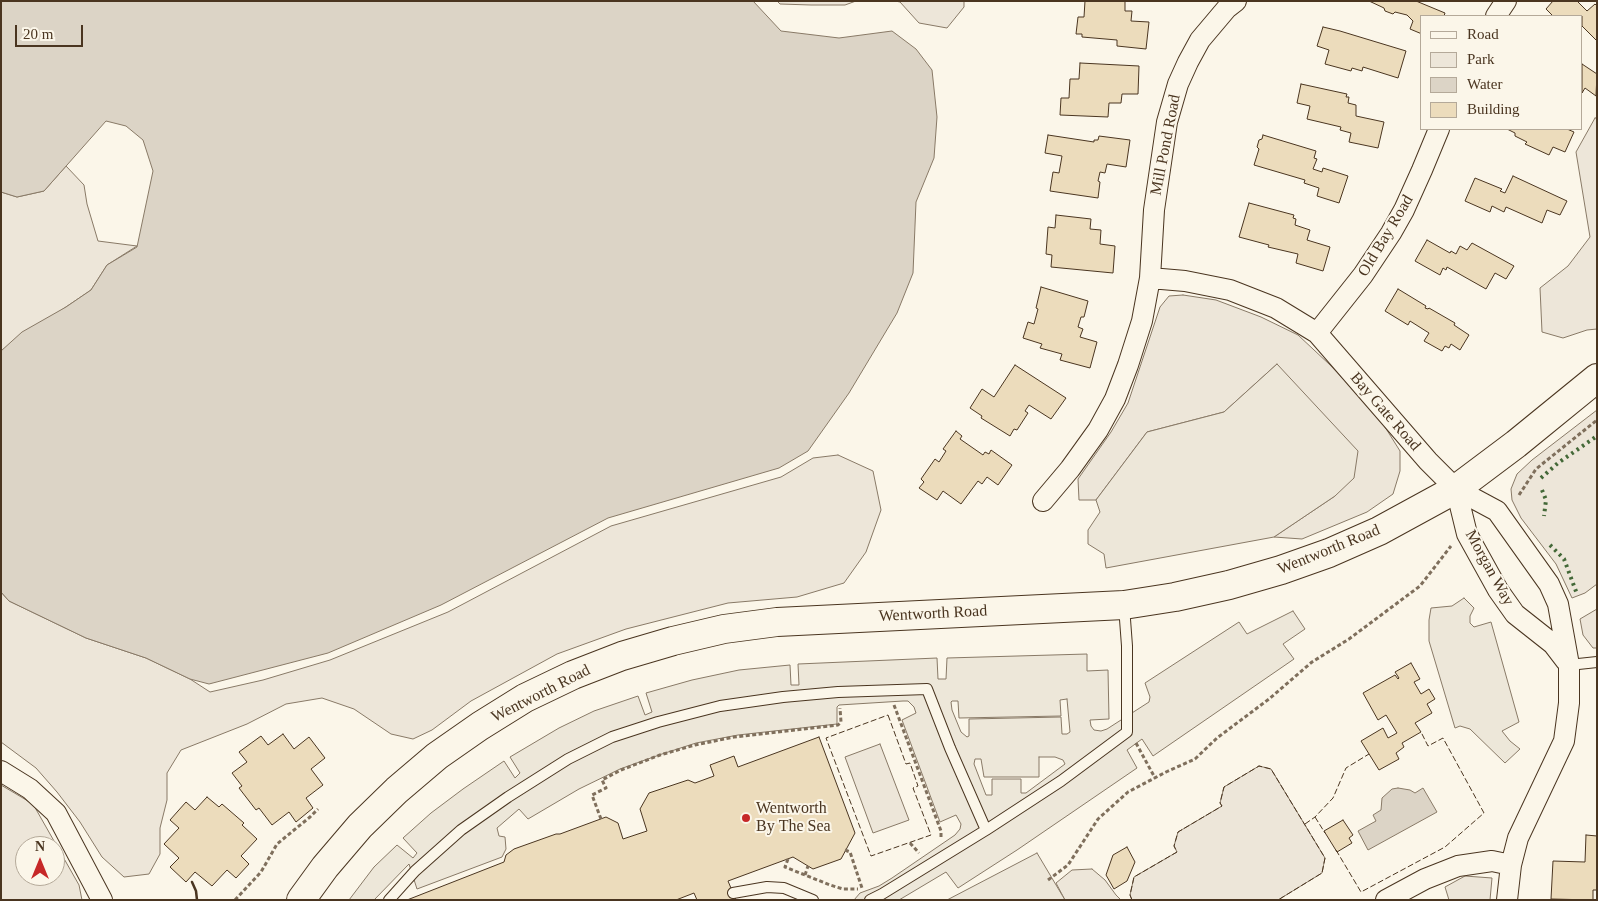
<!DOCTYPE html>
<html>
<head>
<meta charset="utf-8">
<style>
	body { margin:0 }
	#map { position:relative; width:1598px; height:901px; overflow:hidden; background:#fbf6e9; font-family:Georgia,serif }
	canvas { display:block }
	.frame { position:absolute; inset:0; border:2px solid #4a3520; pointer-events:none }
	.legend { position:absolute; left:1420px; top:15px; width:162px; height:115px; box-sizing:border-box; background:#fbf6e9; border:1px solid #b4a999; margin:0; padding:6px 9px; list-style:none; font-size:15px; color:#4a3520 }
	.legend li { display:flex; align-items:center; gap:10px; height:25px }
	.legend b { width:25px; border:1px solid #b4a999 }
	.north { position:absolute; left:15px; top:836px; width:50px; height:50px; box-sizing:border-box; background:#fbf6e9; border:1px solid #b4a999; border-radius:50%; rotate:0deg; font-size:14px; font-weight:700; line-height:20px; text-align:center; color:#4a3520 }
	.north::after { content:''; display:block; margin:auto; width:18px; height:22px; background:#c62828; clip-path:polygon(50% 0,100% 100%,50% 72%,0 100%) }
	.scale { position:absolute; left:15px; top:25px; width:68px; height:22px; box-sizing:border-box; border:2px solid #4a3520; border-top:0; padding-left:6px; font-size:15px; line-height:18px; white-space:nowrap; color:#4a3520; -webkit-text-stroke:4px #fbf6e9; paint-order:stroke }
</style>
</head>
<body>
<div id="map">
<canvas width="1598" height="901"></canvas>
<div class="frame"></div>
<ul class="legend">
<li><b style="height:6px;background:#fbf6e9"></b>Road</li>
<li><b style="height:14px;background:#ede6d9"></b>Park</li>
<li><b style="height:14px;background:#dcd4c6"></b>Water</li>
<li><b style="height:14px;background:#ecdcbc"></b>Building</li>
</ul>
<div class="north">N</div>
<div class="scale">20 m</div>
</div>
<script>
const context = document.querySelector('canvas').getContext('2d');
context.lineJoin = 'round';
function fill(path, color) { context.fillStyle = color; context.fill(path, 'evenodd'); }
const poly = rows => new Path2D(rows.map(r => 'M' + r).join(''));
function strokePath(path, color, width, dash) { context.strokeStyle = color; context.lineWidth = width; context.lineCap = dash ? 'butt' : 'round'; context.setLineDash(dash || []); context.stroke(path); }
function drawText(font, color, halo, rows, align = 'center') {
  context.font = font + ' Georgia,serif'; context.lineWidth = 4; context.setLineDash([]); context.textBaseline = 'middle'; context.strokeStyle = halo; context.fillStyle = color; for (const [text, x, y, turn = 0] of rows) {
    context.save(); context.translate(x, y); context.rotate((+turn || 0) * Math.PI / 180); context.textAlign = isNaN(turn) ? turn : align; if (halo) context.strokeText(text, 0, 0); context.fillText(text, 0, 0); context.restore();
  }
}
const green = poly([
	[777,1,856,1,845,5,811,5,780,4,777,1],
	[895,1,964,1,964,7,947,28,919,23,900,2,895,1],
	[1595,118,1597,118,1597,329,1587,330,1563,338,1542,332,1540,288,1568,266,1590,237,1576,152,1595,118],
	[66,166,84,185,87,204,98,241,137,246,107,265,91,290,1,351,1,192,17,197,44,191,66,166],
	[1183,295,1216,300,1261,317,1298,335,1329,364,1362,398,1385,427,1400,451,1400,471,1393,494,1367,512,1302,539,1274,537,1335,496,1277,364,1224,412,1147,432,1096,500,1079,500,1078,479,1111,432,1128,403,1160,307,1169,296,1183,295],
	[1597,410,1597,584,1585,593,1572,598,1556,564,1521,518,1512,500,1511,489,1517,474,1532,460,1597,410],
	[838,455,873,471,881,510,866,552,844,583,797,597,728,603,626,629,557,654,471,701,432,730,413,739,391,734,354,709,322,698,286,704,247,724,181,750,167,773,167,800,160,828,160,854,149,874,124,877,102,857,80,822,57,792,36,768,1,742,1,592,9,601,86,638,146,658,190,679,210,692,263,680,330,660,448,612,611,526,781,477,813,458,838,455],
	[1597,609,1597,648,1593,648,1583,635,1580,619,1597,609],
	[880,744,909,820,873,833,845,757,880,744],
	[1259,766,1271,769,1325,858,1322,873,1278,900,1132,900,1130,895,1134,877,1177,852,1174,846,1178,832,1222,806,1220,803,1224,787,1259,766],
	[1,785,33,804,79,885,82,900,1,900,1,785],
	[25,846,55,846,55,876,25,876,25,846],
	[1092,869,1105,880,1116,895,1121,900,1065,900,1056,883,1072,870,1092,869],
	[1465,876,1492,878,1490,900,1449,900,1445,887,1465,876]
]);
const parking = poly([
	[1277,364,1358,451,1354,478,1335,496,1274,537,1106,568,1104,554,1088,544,1088,530,1100,512,1096,500,1147,432,1224,412,1277,364],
	[1464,598,1474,608,1470,616,1470,623,1474,627,1491,622,1519,722,1502,731,1510,741,1520,749,1505,763,1470,729,1460,726,1455,728,1429,641,1429,620,1431,608,1452,606,1464,598],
	[1293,611,1305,629,1283,644,1294,659,1153,756,1142,739,1127,750,1137,768,1017,850,958,888,946,872,899,900,854,900,860,893,879,886,892,878,955,835,960,829,961,824,956,815,940,822,902,720,916,713,914,707,908,701,903,701,839,705,837,707,837,724,738,735,696,743,662,754,620,769,579,789,528,819,519,809,497,828,499,836,505,837,506,849,502,857,417,889,409,864,374,900,349,900,374,867,397,845,413,858,417,853,403,838,431,813,463,789,504,761,515,778,520,773,510,757,559,728,594,711,638,696,645,715,652,712,646,693,692,680,739,670,790,665,791,685,799,685,798,664,937,658,938,679,946,679,947,658,1087,654,1087,671,1108,670,1109,719,1090,720,1091,726,1094,730,1101,731,1107,729,1149,702,1150,697,1145,683,1239,622,1247,634,1293,611],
	[1067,699,1070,732,1067,734,1062,734,1061,717,969,719,969,736,967,737,961,732,952,710,951,702,952,701,958,701,959,718,1061,716,1060,700,1067,699],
	[1039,757,1055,757,1063,760,1065,764,1026,793,1021,793,1021,779,992,779,992,795,986,795,974,764,975,759,981,759,984,777,1039,777,1039,757],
	[1037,853,1065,900,947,900,1037,853]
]);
const water = poly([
	[1,1,753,1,781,31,839,38,892,31,916,49,932,70,937,117,934,158,916,202,913,273,897,313,849,393,808,451,779,468,608,518,441,605,328,653,209,684,190,679,146,658,86,638,9,601,1,592,1,351,22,332,66,307,91,290,107,265,137,247,153,171,143,140,126,126,106,121,44,191,17,197,1,192,1,1],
	[1398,788,1410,790,1415,793,1423,788,1437,812,1368,850,1358,831,1376,821,1373,815,1381,810,1382,798,1392,789,1398,788]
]);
const building = poly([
	[1085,1,1125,1,1125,11,1132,11,1131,21,1149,22,1146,49,1117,46,1117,40,1082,37,1082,34,1076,34,1078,17,1084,17,1085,1],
	[1369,1,1416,1,1445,13,1444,16,1422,16,1422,34,1410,29,1413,21,1407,15,1395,12,1393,14,1385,11,1384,8,1369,1],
	[1553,1,1577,1,1587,11,1595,4,1597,6,1597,41,1582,26,1582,16,1553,16,1546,9,1553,1],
	[1323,27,1340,31,1406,51,1398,78,1363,67,1362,71,1352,68,1351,71,1325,64,1329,50,1317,46,1323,27],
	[1080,63,1139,66,1138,94,1122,94,1121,103,1109,103,1108,117,1060,115,1061,98,1069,98,1070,79,1079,79,1080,63],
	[1582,64,1597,74,1596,96,1585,88,1582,93,1582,64],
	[1301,84,1347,94,1346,97,1349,97,1348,103,1356,105,1356,116,1384,122,1378,148,1349,142,1351,133,1340,130,1341,127,1307,119,1310,106,1297,103,1301,84],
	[1507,129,1567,129,1574,132,1565,152,1553,147,1549,155,1525,144,1527,142,1515,136,1515,133,1507,129],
	[1048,135,1094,142,1094,140,1098,140,1099,136,1130,140,1126,167,1107,164,1105,173,1100,172,1098,181,1100,182,1098,198,1050,191,1053,172,1059,173,1062,156,1045,153,1048,135],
	[1263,135,1316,151,1314,158,1317,159,1313,169,1322,172,1323,168,1348,176,1339,203,1317,196,1319,188,1304,183,1305,180,1254,165,1259,149,1257,147,1259,140,1262,139,1263,135],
	[1513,176,1567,201,1560,215,1547,210,1542,223,1506,207,1504,212,1492,206,1490,212,1465,201,1475,178,1502,189,1500,191,1505,193,1513,176],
	[1249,203,1294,215,1293,218,1296,219,1295,225,1310,230,1307,240,1330,247,1323,271,1296,263,1298,254,1268,247,1269,245,1239,237,1249,203],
	[1056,215,1091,219,1090,229,1101,230,1100,244,1115,246,1113,273,1051,267,1052,255,1046,254,1048,227,1055,228,1056,215],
	[1427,240,1450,253,1451,251,1456,254,1460,246,1467,250,1472,243,1514,266,1506,279,1495,273,1486,289,1447,267,1446,270,1443,268,1440,275,1415,261,1427,240],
	[1041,287,1088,301,1084,317,1081,317,1078,327,1083,329,1080,337,1097,342,1090,368,1060,360,1062,354,1040,348,1042,344,1023,338,1028,322,1034,324,1038,309,1036,308,1041,287],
	[1398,289,1426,306,1425,308,1428,309,1429,308,1455,323,1454,325,1469,335,1460,350,1451,344,1449,348,1445,346,1442,351,1424,341,1429,333,1410,321,1408,325,1385,311,1398,289],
	[1015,365,1066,398,1051,419,1029,405,1025,411,1028,413,1017,430,1014,429,1010,436,981,418,982,416,970,408,982,389,994,397,1015,365],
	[956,431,962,436,960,439,983,455,985,452,989,454,991,450,1012,465,998,485,987,477,982,484,978,481,961,504,943,491,937,500,919,488,924,482,921,479,935,459,939,462,946,451,943,449,956,431],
	[1411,663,1420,679,1414,682,1421,694,1429,689,1435,699,1427,704,1432,713,1415,723,1421,732,1402,743,1404,747,1396,753,1399,759,1379,770,1361,741,1383,728,1388,738,1397,733,1386,715,1378,720,1363,693,1395,675,1398,679,1399,678,1395,672,1411,663],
	[283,734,294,749,309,737,325,758,311,769,323,785,306,798,313,808,296,822,289,812,272,825,259,808,256,810,239,788,242,786,232,773,247,762,239,752,261,736,268,745,283,734],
	[819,737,855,833,841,859,813,869,793,857,728,881,736,900,697,900,694,893,676,900,407,900,504,862,506,855,514,849,556,834,560,834,606,817,618,823,623,839,647,831,640,809,649,793,688,780,695,783,714,776,710,765,734,756,738,767,819,737],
	[207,797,219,807,222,804,244,823,242,825,257,839,241,856,249,864,236,878,227,870,212,886,195,872,186,882,170,867,179,858,164,844,179,828,170,820,186,802,195,810,207,797],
	[1343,820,1353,835,1349,838,1352,843,1337,852,1324,831,1343,820],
	[1586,835,1597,836,1597,890,1593,890,1593,900,1551,899,1553,861,1585,862,1586,835],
	[1127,847,1135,862,1127,881,1114,889,1106,875,1113,855,1127,847]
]);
const path = poly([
	[1519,495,1536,469,1597,420],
	[894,705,941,831,941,838],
	[1136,743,1155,778],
	[601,819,592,795,606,788,602,780,621,770,660,755,695,745,734,737,838,725,841,722,840,708],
	[910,843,919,853],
	[845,850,850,852,862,888],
	[788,859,785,867,830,885,843,889,858,889],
	[805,875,808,866],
	[1048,880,1068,865,1098,819,1128,792,1166,772,1195,759,1217,738,1269,699,1312,662,1349,639,1420,586,1451,546],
	[235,900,261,872,277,844,310,817,318,809]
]);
const lane = poly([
	[1569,665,1597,662],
	[733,893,767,887,784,888,813,900],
	[389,900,415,871,461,830,508,797,568,759,612,737,658,722,720,706,783,697,838,692,927,689,950,748,986,830],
	[870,900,882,894,986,830,1061,781,1127,732,1127,646,1124,606]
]);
const street = poly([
	[1496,16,1506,1],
	[1150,278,1185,281,1230,290,1276,308,1317,333,1428,461,1456,489,1497,511,1549,584,1558,604,1569,665,1569,703,1564,741,1518,838,1511,865,1507,900],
	[1317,333,1363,275,1391,233,1404,210,1422,170,1439,129],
	[1456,489,1467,534,1498,590,1515,614,1553,644,1566,661],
	[1043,501,1070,469,1098,430,1115,399,1128,365,1142,321,1150,278,1154,210,1167,122,1178,84,1188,62,1200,40,1227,8,1236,1],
	[1,771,30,789,56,813,102,900],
	[1386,900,1425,879,1458,866,1492,861,1511,865]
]);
const secondary = poly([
	[301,900,325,867,360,826,397,790,437,756,480,726,525,698,573,675,622,656,673,641,724,629,777,622,1124,605,1175,597,1229,585,1281,570,1329,553,1379,531,1456,489,1516,444,1597,378]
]);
const hedge = poly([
	[1541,478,1558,463,1597,436],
	[1542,490,1546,500,1544,516],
	[1550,545,1564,559,1577,594]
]);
const fence = poly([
	[888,715,906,764,910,763,918,786,913,788,931,835,871,856,826,738,888,715],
	[1315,817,1325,833],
	[1305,824,1315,817,1333,798,1346,768,1369,754],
	[1336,850,1361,892,1445,847,1484,813,1443,738,1428,746,1421,732],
	[1132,900,1130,895,1134,877,1177,852,1174,846,1178,832,1222,806,1220,803,1224,787,1259,766,1271,769,1325,858,1322,873,1278,900]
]);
const wall = poly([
	[192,882,196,891,197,900]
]);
const markers = [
	[746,818,5,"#c62828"]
];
const streetNames = [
	["Mill Pond Road",1166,145,-79],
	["Old Bay Road",1386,236,-59],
	["Bay Gate Road",1385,412,49],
	["Wentworth Road",1329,550,-22],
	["Morgan Way",1489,568,61],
	["Wentworth Road",933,614,-3],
	["Wentworth Road",541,694,-27]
];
const poiNames = [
	["Wentworth",756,809],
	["By The Sea",756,827]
];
fill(green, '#ede6d9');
strokePath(green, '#887966', 1);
fill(parking, '#ede7d9');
strokePath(parking, '#887966', 1);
fill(water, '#dcd4c6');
strokePath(water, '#887966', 1);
fill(building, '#ecdcbc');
strokePath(building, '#4a3520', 1);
strokePath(lane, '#4a3520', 12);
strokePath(street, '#4a3520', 22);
strokePath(secondary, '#4a3520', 30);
strokePath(path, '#7f6f5c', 3, [4, 2.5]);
strokePath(lane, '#fbf6e9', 10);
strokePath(street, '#fbf6e9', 20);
strokePath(secondary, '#fbf6e9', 28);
strokePath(hedge, '#436837', 4, [2.5, 4]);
strokePath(fence, '#4a3520', 1, [6, 2.5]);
strokePath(wall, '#4a3520', 2.5);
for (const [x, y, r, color] of markers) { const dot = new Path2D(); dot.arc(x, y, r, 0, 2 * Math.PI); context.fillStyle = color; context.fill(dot); strokePath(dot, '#fbf6e9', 2); }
drawText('16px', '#4a3520', '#fbf6e9', streetNames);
drawText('16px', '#4a3520', '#fbf6e9', poiNames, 'left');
</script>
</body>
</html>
